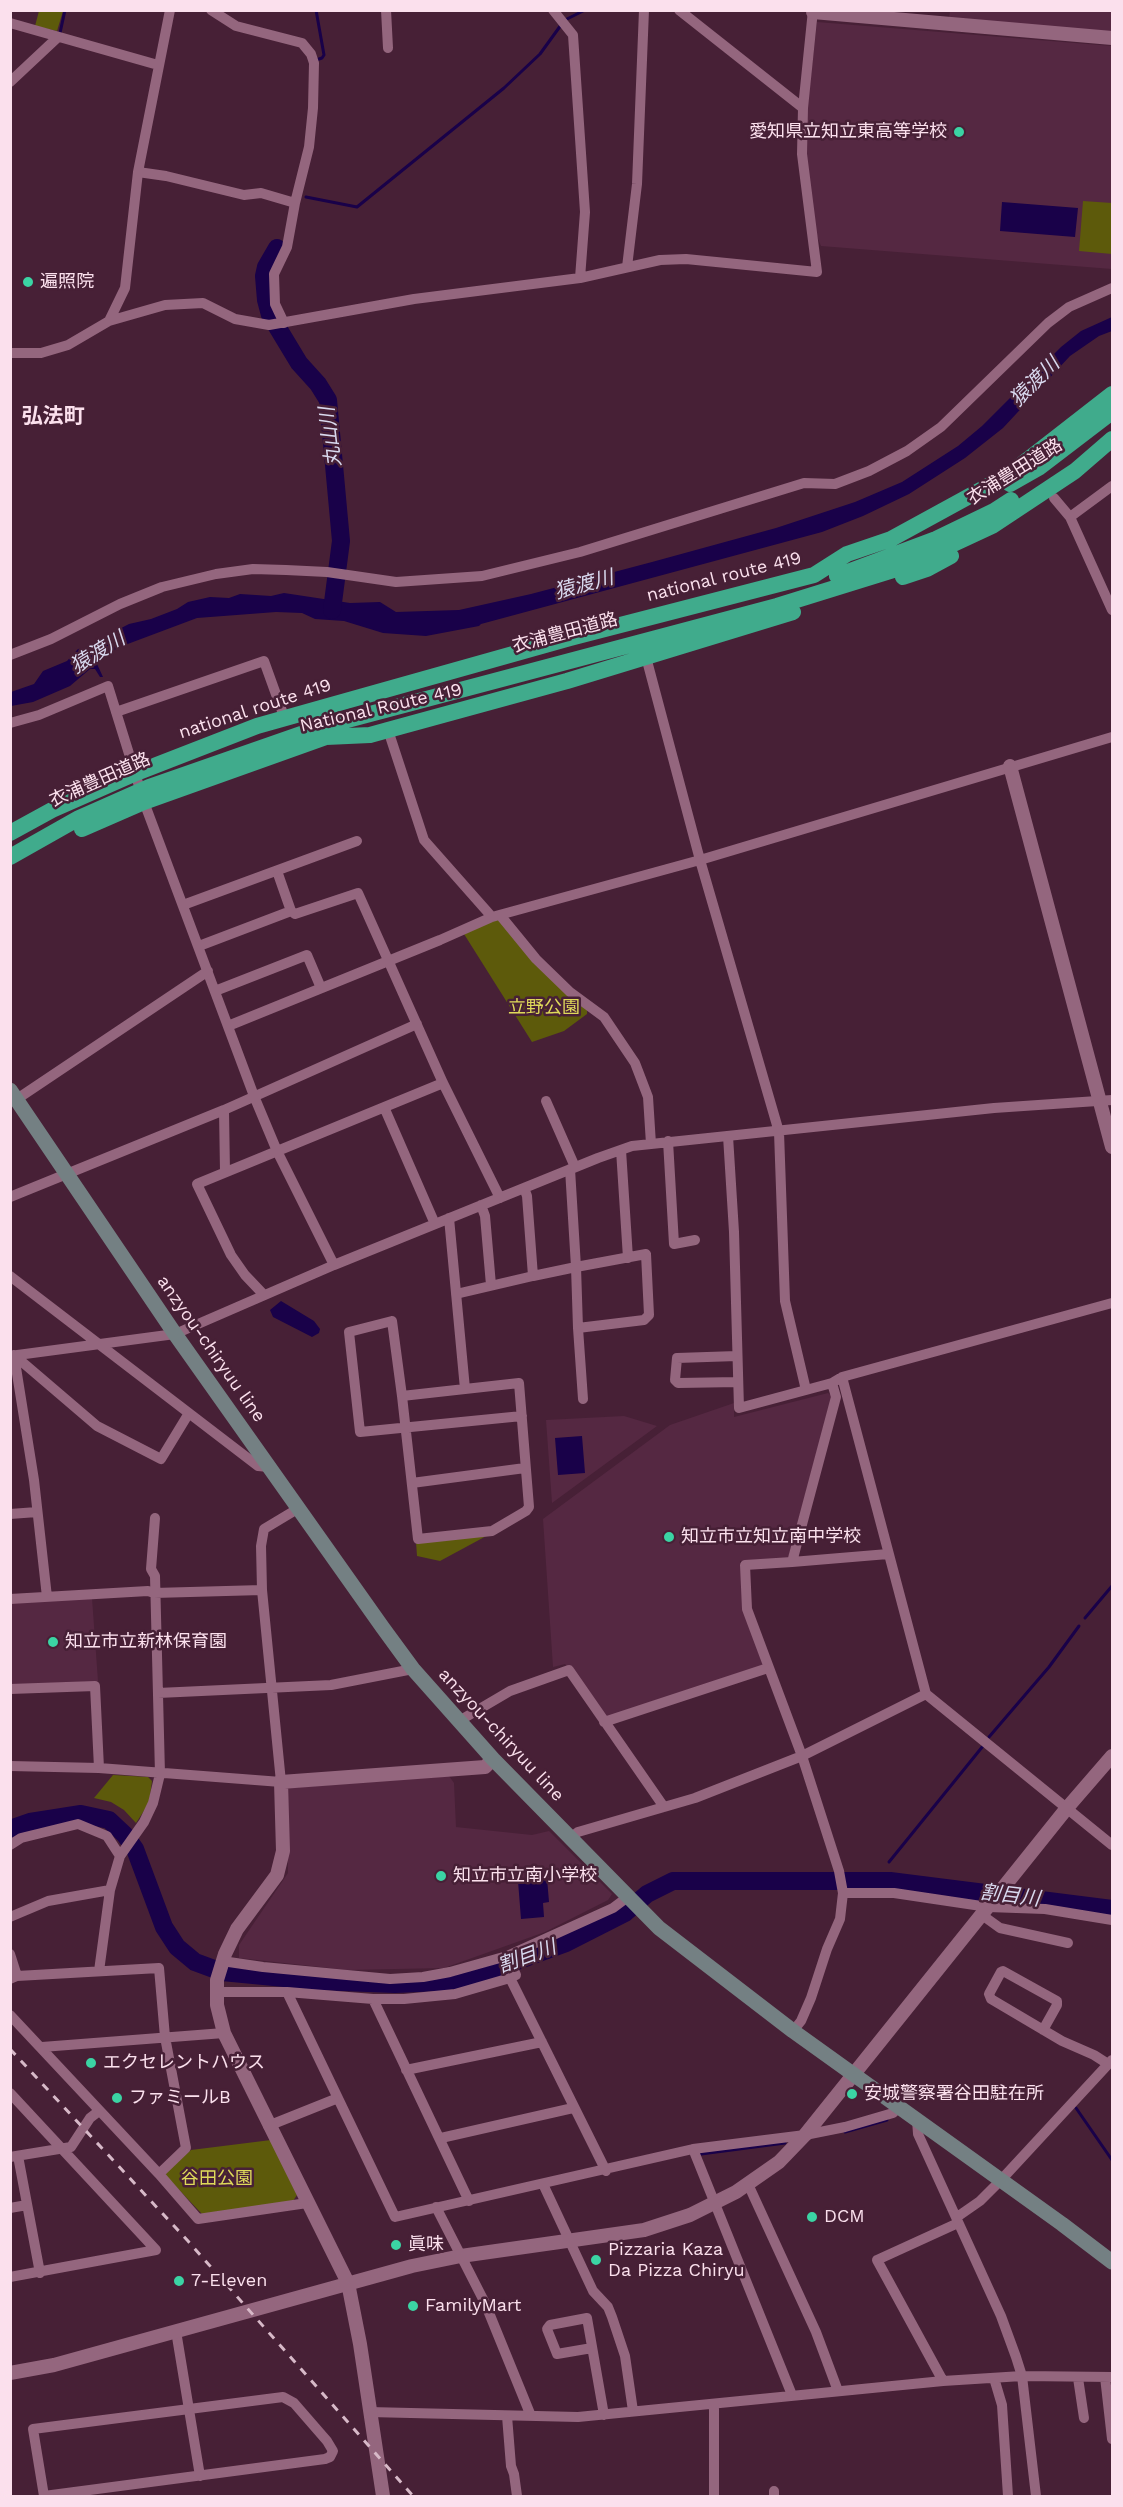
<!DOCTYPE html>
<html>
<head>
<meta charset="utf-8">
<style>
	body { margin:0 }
	#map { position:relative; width:1123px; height:2507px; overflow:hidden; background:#472036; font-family:"Work Sans",sans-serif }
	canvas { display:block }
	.frame { position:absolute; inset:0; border:12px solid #fbe0ed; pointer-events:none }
</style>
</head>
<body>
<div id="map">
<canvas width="1123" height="2507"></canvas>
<div class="frame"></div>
</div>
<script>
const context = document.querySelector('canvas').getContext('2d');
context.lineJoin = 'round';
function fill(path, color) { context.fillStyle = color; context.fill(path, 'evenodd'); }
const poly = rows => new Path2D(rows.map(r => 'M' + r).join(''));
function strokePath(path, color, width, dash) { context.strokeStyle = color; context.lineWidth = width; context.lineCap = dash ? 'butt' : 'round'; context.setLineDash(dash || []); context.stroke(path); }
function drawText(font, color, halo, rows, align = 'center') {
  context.font = font + ' "Work Sans","Noto Sans JP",sans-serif'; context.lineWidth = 5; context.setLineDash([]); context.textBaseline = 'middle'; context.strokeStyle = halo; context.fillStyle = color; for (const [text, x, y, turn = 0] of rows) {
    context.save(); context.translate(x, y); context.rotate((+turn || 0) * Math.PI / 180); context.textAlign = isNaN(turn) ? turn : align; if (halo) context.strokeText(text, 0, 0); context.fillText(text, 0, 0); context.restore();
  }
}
const built = poly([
	[950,11,1112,11,1112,32,949,19],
	[817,22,1112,46,1112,269,821,246,816,234,806,153,807,110],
	[828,1393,832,1396,789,1555,787,1560,740,1561,744,1613,764,1667,606,1718,565,1664,553,1667,543,1519,670,1425,734,1403,734,1417],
	[624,1416,657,1426,552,1503,546,1420],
	[92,1598,98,1681,11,1685,11,1603],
	[449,1776,454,1783,456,1827,532,1835,549,1831,612,1894,608,1900,545,1932,444,1968,347,1970,239,1958,239,1945,288,1873,288,1788]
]);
const green = poly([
	[39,11,63,11,57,31,35,26],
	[1083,201,1112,203,1112,254,1079,251],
	[499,918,587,1008,587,1014,564,1031,532,1042,464,934],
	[490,1534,440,1561,417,1556,416,1542],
	[113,1775,148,1777,152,1781,149,1803,136,1823,124,1810,111,1802,94,1798],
	[271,2140,297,2195,293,2201,202,2214,166,2176,166,2172,191,2150]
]);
const water = poly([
	[1002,202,1078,208,1075,237,1000,231],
	[1112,317,1112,331,1099,336,1070,356,1003,428,965,458,909,494,863,516,822,532,481,624,479,626,426,636,383,633,344,621,315,619,302,613,276,612,197,618,117,648,97,664,103,677,100,677,95,669,90,669,70,686,33,702,11,706,11,692,34,684,43,671,67,661,78,649,88,648,96,641,129,624,151,619,177,609,188,602,210,597,229,598,240,594,271,596,284,593,350,603,380,602,396,612,459,610,531,594,652,562,776,528,855,502,902,482,958,446,982,426,1061,347,1081,331],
	[281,1301,314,1321,320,1329,319,1333,312,1337,273,1317,270,1310],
	[582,1436,585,1473,558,1475,555,1438],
	[547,1878,549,1902,543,1903,544,1917,521,1919,518,1881]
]);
const stream = poly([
	[316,10,324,55,322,58,316,60],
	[565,20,585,10],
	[60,33,65,10],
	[306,197,357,207,504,88,540,54,561,25],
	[1085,1618,1112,1586],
	[989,1737,1049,1667,1079,1626],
	[889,1862,983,1746],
	[889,1875,890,1881],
	[1076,2108,1112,2160],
	[845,2132,887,2120],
	[701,2154,785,2143]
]);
const river = poly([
	[277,248,266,267,264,276,266,300,270,315,299,363,318,384,328,400,341,541,332,610],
	[10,1829,30,1822,81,1814,109,1820,125,1835,135,1849,164,1927,177,1947,195,1962,222,1972,316,1981,395,1984,442,1982,473,1977,566,1943,625,1913,647,1894,673,1881,890,1881,1112,1909]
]);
const minor = poly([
	[386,10,388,48],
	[553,10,573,35,585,212,580,278],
	[679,10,803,108],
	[10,23,158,65],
	[10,82,58,37],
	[138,172,166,176,244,195,261,193,295,203,309,147,313,108,314,63,311,54,302,43,236,26,211,10],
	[627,267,637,184,644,10],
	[109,321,165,305,203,303,235,319,269,325,414,299,580,278,660,260,686,259,817,272,802,154,803,108,813,10],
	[284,323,275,304,274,274,287,247,295,203],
	[10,353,41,353,68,345,109,321,125,288,138,172,170,10],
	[1054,498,1070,517,1112,610],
	[1070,517,1112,486],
	[10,655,51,639,120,604,162,587,216,574,253,569,286,570,327,572,396,582,482,576,580,552,804,483,835,484,869,471,907,451,941,427,1048,323,1069,307,1112,288],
	[646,657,700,860,779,1132,785,1301,806,1390],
	[116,712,264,661,282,711],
	[10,723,39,715,108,686,144,802,254,1096,277,1151,334,1265],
	[388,730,424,840,492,917],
	[277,871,291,911],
	[183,905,357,841],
	[500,915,536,959,570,992,604,1017,635,1063,648,1097,651,1144],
	[199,946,291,911,295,914,358,893,443,1083,500,1198],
	[215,991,307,955,321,988],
	[228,1026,440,940,492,917,700,860,1112,737],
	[17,1099,208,971],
	[546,1101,575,1167],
	[384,1107,435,1224],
	[224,1110,225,1172],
	[728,1136,734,1232,739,1408,832,1383,842,1377,1112,1303],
	[668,1141,674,1244,695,1240],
	[621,1150,628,1258],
	[524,1188,527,1196,533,1276],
	[10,1197,224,1110,417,1024],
	[481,1205,485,1216,491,1285],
	[449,1218,465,1389,519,1383,529,1507,526,1511,492,1531,418,1539,402,1396,465,1389],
	[10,1276,258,1466,269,1467],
	[456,1294,533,1276,576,1267,646,1254,649,1315,644,1320,578,1328,576,1267,570,1169],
	[264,1295,245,1275,231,1255,197,1184,443,1083],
	[578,1328,583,1399],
	[14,1355,34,1480,47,1597],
	[14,1355,97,1426,161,1459,189,1413],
	[10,1356,175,1334,334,1265,598,1158,632,1146,994,1108,1112,1100],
	[737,1356,677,1358,675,1380,678,1383,738,1382],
	[842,1377,926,1694,1112,1845],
	[402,1396,392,1321,349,1332,360,1432,522,1416],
	[412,1483,525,1468],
	[10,1514,37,1512],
	[792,1562,888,1554],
	[10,1599,148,1591,154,1593,262,1590],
	[10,1689,95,1686,99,1768],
	[158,1693,331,1685,413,1669],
	[459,1721,510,1691,569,1670,664,1807],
	[604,1722,768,1668],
	[10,1766,99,1768,281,1782,262,1590,261,1546,264,1529,299,1508],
	[570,1838,578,1832,695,1798,802,1756,926,1694],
	[10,1845,21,1838,78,1824,107,1836,120,1856],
	[843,1893,894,1893,988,1907,1045,1909,1112,1920],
	[982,1915,1000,1928,1068,1943],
	[10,1917,48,1901,110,1890],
	[10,1954,17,1976],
	[507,1956,516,1975,510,1978,606,2171],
	[222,1961,263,1967,347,1975,390,1979,423,1977,450,1972,507,1956,613,1908,629,1896],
	[99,1971,110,1890,120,1856,144,1822,153,1803,160,1774,155,1576,151,1569,155,1518],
	[10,1979,17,1976,159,1968,165,2037,186,2148,159,2174,10,2015],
	[216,1992,287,1992,373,1999,404,1999,455,1994,510,1978],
	[287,1992,395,2217,693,2149,805,2135,845,2127,893,2113,899,2107],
	[373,1999,469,2201],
	[1043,2030,1057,2005,1057,2001,1003,1971,1001,1972,989,1994,991,1999,1062,2041,1094,2055,1108,2064],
	[793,2031,801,2021,811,1998,827,1949,840,1919,843,1893,839,1871,802,1756,747,1609,745,1565,792,1562,836,1397,832,1383],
	[42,2047,224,2033],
	[406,2070,542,2042],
	[10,2093,156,2250,10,2277],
	[917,2120,918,2134,1001,2316,1016,2357,1022,2376,1036,2496],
	[268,2126,338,2098],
	[441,2138,573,2108],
	[693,2149,792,2395],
	[18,2156,40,2273],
	[10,2157,71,2147,90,2118,99,2111],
	[159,2174,198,2219,307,2203],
	[543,2184,593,2291,608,2307,612,2317,625,2356,633,2411],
	[748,2184,816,2332,838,2391],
	[436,2207,485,2303,531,2416],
	[10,2208,27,2205],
	[957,2217,980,2201,1001,2180,1112,2060],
	[176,2331,200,2476],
	[592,2348,557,2354,547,2329,550,2325,587,2318,604,2415],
	[1105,2377,1112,2439],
	[994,2378,1002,2405,1008,2496],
	[1078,2378,1084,2418],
	[943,2381,877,2260,958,2223],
	[369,2412,578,2417,943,2381,1022,2376,1112,2377],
	[507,2416,511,2466,514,2474,517,2496],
	[774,2491,774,2496],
	[44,2496,33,2429,283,2397,294,2403,327,2441,333,2451,330,2457,325,2459,44,2496],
	[714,2496,714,2404]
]);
const tertiary = poly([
	[813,12,1112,38],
	[1010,766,1112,1147],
	[10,2373,54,2365,412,2266,461,2256,644,2230,690,2215,736,2192,779,2162,805,2135,1067,1808,1112,1756],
	[383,2496,360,2344,348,2283,224,2033,217,2005,217,1980,225,1954,237,1929,277,1875,283,1851,281,1782,485,1767,493,1759]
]);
const secondary = poly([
	[10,1090,175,1334,383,1628,413,1669,493,1759,659,1928,793,2031,1062,2224,1112,2262]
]);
const trunk = poly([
	[1010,484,1040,467,1112,412],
	[837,576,936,539,994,511,1011,500],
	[903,577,927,569,951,556],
	[82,829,144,802,326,737,370,735,388,730,567,681,793,612],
	[10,833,52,810,136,773,257,726,570,638,814,575,847,554,891,539,1008,475,1112,394],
	[10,857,79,818,149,787,321,727,777,606,906,566,992,526,1075,471,1112,439]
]);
const rail = poly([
	[10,2049,188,2241,413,2496]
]);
const markers = [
	[959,132,6,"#3bd4a4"],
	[28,282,6,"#3bd4a4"],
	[669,1537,6,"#3bd4a4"],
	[53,1642,6,"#3bd4a4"],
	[441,1876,6,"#3bd4a4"],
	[91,2063,6,"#3bd4a4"],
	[852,2094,6,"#3bd4a4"],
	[117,2098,6,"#3bd4a4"],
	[812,2217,6,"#3bd4a4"],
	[396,2245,6,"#3bd4a4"],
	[596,2260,6,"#3bd4a4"],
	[179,2281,6,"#3bd4a4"],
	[413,2306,6,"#3bd4a4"]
];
const poiNames = [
	["愛知県立知立東高等学校",947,132,"right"],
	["遍照院",40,282],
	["知立市立知立南中学校",681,1537],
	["知立市立新林保育園",65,1642],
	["知立市立南小学校",453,1876],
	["エクセレントハウス",103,2063],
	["安城警察署谷田駐在所",864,2094],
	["ファミールB",129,2098],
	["DCM",824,2217],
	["眞味",408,2245],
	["Pizzaria Kaza",608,2250],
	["Da Pizza Chiryu",608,2271],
	["7-Eleven",191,2281],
	["FamilyMart",425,2306]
];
const streetNames = [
	["衣浦豊田道路",1015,472,-32],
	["national route 419",724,577,-14],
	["衣浦豊田道路",565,633,-15],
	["National Route 419",381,708,-13],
	["national route 419",255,709,-18],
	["衣浦豊田道路",100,780,-24],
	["anzyou-chiryuu line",211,1349,55],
	["anzyou-chiryuu line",501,1735,47]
];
const parkNames = [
	["立野公園",544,1008],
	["谷田公園",217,2179]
];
const waterNames = [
	["猿渡川",1035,382,-45],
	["丸山川",331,437,-97],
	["猿渡川",584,585,-15],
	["猿渡川",98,653,-32],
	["割目川",1010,1896,7],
	["割目川",527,1957,-20]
];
const quarterNames = [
	["弘法町",53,417]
];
fill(built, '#552842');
fill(green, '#5d5a0b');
fill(water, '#190149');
strokePath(stream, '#190149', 3);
strokePath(river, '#190149', 18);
strokePath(minor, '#94667e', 10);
strokePath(tertiary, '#94667e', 14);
strokePath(secondary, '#748083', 15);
strokePath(trunk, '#40ab8c', 16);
strokePath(rail, '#d7b9c8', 3, [8, 8]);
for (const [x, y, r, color] of markers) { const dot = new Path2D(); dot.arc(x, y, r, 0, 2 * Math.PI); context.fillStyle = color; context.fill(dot); strokePath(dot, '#472036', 2); }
drawText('18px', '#fbe0ed', '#472036', poiNames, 'left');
drawText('18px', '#fbe0ed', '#472036', streetNames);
drawText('18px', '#dfda5a', '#472036', parkNames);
drawText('italic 20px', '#d9d9ef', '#472036', waterNames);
drawText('bold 21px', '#fbe0ed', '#472036', quarterNames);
</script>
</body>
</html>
